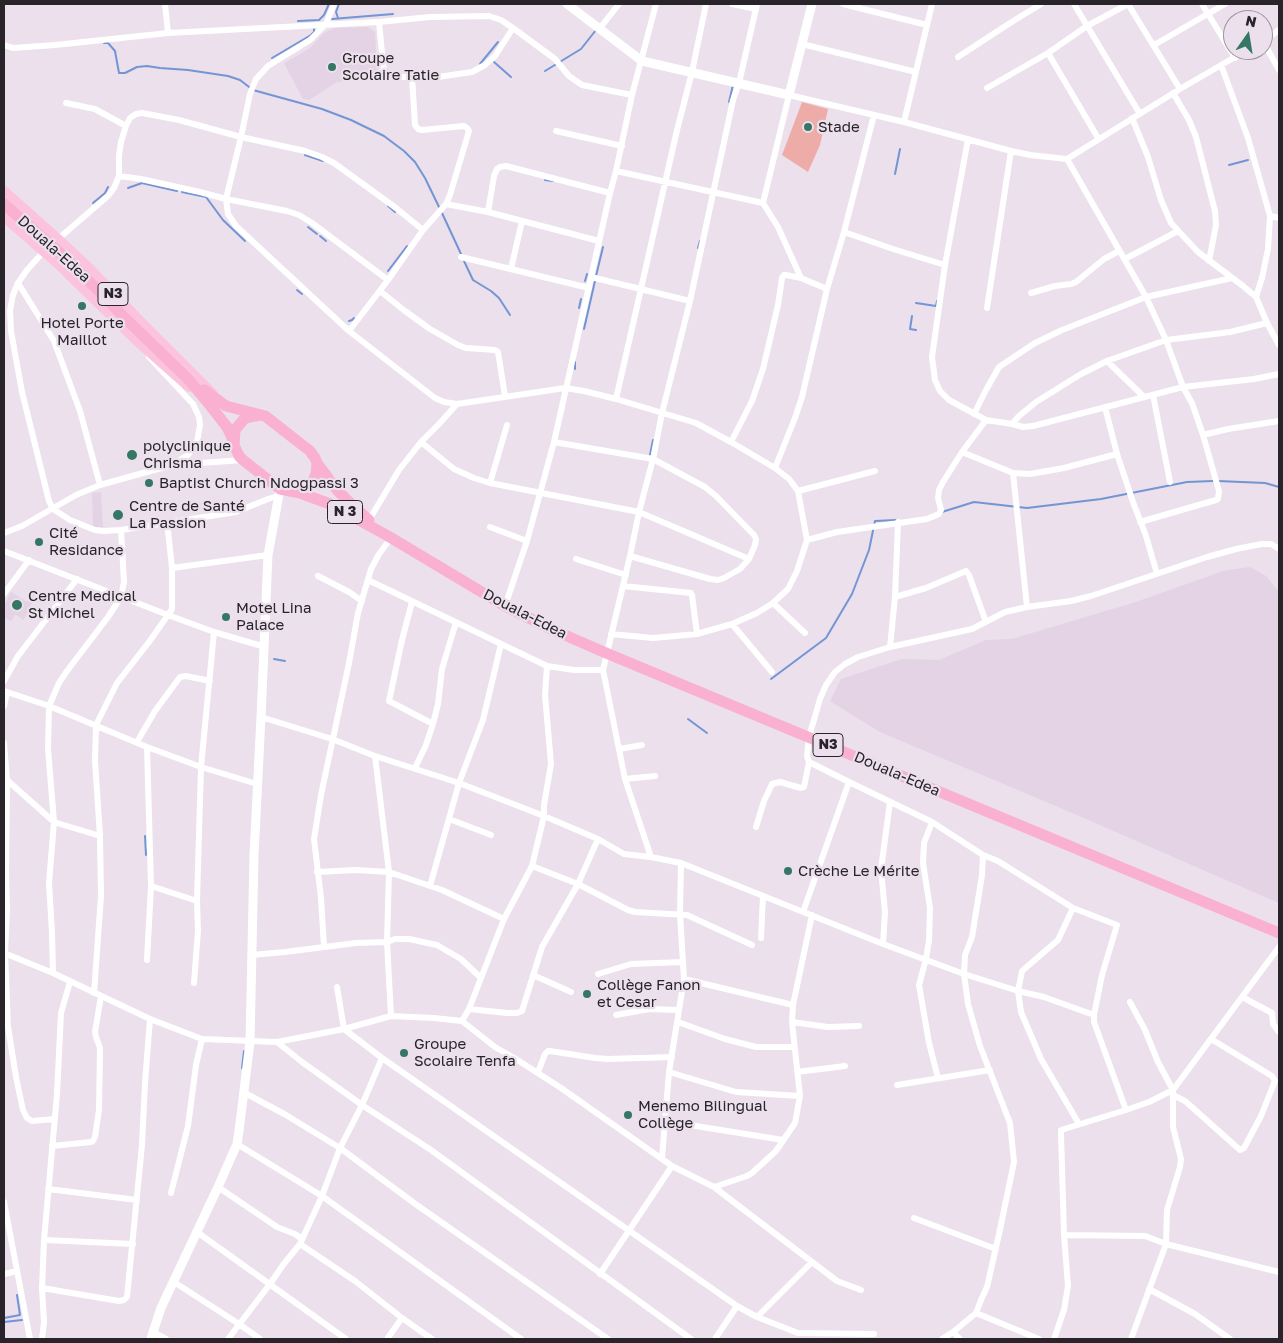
<!DOCTYPE html>
<html>
<head>
<meta charset="utf-8">
<style>
	body { margin:0 }
	#map { position:relative; width:1283px; height:1343px; overflow:hidden; background:#ebe0ec; font-family:"Golos Text",sans-serif }
	canvas { display:block }
	.frame { position:absolute; inset:0; border:5px solid #282429; pointer-events:none }
	.north { position:absolute; left:1223px; top:10px; width:50px; height:50px; box-sizing:border-box; background:#ebe0ec; border:1px solid #9d959e; border-radius:50%; rotate:13deg; font-size:14px; font-weight:700; line-height:20px; text-align:center; color:#282429 }
	.north::after { content:''; display:block; margin:auto; width:18px; height:22px; background:#367664; clip-path:polygon(50% 0,100% 100%,50% 72%,0 100%) }
</style>
</head>
<body>
<div id="map">
<canvas width="1283" height="1343"></canvas>
<div class="frame"></div>
<div class="north">N</div>
</div>
<script>
const context = document.querySelector('canvas').getContext('2d');
context.lineJoin = 'round';
function fill(path, color) { context.fillStyle = color; context.fill(path, 'evenodd'); }
const poly = rows => new Path2D(rows.map(r => 'M' + r).join(''));
function strokePath(path, color, width, dash) { context.strokeStyle = color; context.lineWidth = width; context.lineCap = dash ? 'butt' : 'round'; context.setLineDash(dash || []); context.stroke(path); }
function drawText(font, color, halo, rows, align = 'center') {
  context.font = font + ' "Golos Text",sans-serif'; context.lineWidth = 4.5; context.setLineDash([]); context.textBaseline = 'middle'; context.strokeStyle = halo; context.fillStyle = color; for (const [text, x, y, turn = 0] of rows) {
    context.save(); context.translate(x, y); context.rotate((+turn || 0) * Math.PI / 180); context.textAlign = isNaN(turn) ? turn : align; if (halo) context.strokeText(text, 0, 0); context.fillText(text, 0, 0); context.restore();
  }
}
const built = poly([
	[368,27,375,32,377,72,374,78,337,82,309,100,303,99,284,63,297,56,311,47,324,33,334,28],
	[101,492,103,527,93,527,92,493],
	[1250,567,1266,576,1279,592,1279,903,1063,809,880,732,830,701,841,679,902,659,939,660,986,640,1012,639,1136,602,1223,571],
	[37,590,48,596,43,604,35,600,30,606,32,608,23,620,18,616,15,615,11,621,4,618,4,606,11,592,27,602]
]);
const green = poly([
	[802,102,828,109,820,145,808,172,782,155]
]);
const stream = poly([
	[338,18,336,12,339,4],
	[332,19,393,14],
	[298,21,319,20,324,15,329,4],
	[104,43,108,43,115,51,119,73,125,73,137,67,147,66,160,68,188,70,228,76,240,80,253,90,322,109,351,120,384,136,404,151,415,162,425,178,440,209],
	[272,58,311,35,314,32,314,29],
	[494,62,511,77],
	[480,64,498,42],
	[545,71,581,49,596,30],
	[729,102,733,85],
	[305,155,323,161],
	[1229,165,1248,160],
	[895,174,900,149],
	[545,180,553,181],
	[128,188,142,183,177,191],
	[182,192,206,197,223,220,245,241],
	[93,203,105,193,108,187],
	[388,206,395,212],
	[442,213,461,254],
	[308,227,317,234],
	[320,236,326,241],
	[698,248,700,241],
	[464,261,473,280,491,291,499,298,510,315],
	[388,271,407,246],
	[596,276,603,247],
	[585,281,587,274],
	[297,290,302,294],
	[916,303,936,306,937,301],
	[579,308,581,299],
	[912,316,910,329,916,330],
	[349,321,352,320,354,318],
	[584,329,595,281],
	[575,362,575,369],
	[650,455,653,440],
	[1218,481,1265,483,1279,487],
	[942,512,974,502,1027,508,1101,499,1187,482,1213,481],
	[274,659,285,661],
	[771,679,826,638,852,594,869,550,875,521,896,520],
	[688,719,707,733],
	[145,836,146,855],
	[242,1068,244,1051],
	[4,1318,20,1315,17,1295],
	[4,1322,22,1320]
]);
const minor = poly([
	[165,4,168,33],
	[334,4,326,24,310,40,268,66,256,79,250,94,241,137,226,199,228,214,236,226,349,331,435,398,444,402,457,404],
	[732,4,756,9],
	[843,4,927,25],
	[1074,4,1140,114],
	[1128,4,1180,89],
	[1202,4,1235,58],
	[379,22,384,74,386,76,389,77,438,77,472,72,485,65,495,56,513,28],
	[600,28,619,4],
	[1279,30,1263,41,1279,70],
	[802,44,916,72],
	[4,45,13,48,55,45,168,33,379,22,430,17,489,16,501,20,513,28,555,59,569,76,582,85,632,95],
	[1154,45,1225,4],
	[1048,53,1098,138],
	[958,57,1010,23,1041,4],
	[1221,65,1248,138,1270,216,1268,249,1262,278,1256,297],
	[987,88,1048,53,1087,26,1128,4],
	[1173,93,1189,120,1196,137,1215,211,1216,225,1209,261],
	[66,103,95,109,126,126,130,118,136,114,142,113,179,120,241,137,305,151,322,157,334,163,396,208,423,230],
	[1132,118,1148,157,1161,200,1171,223,1198,252,1243,286,1256,297,1267,323,1279,345],
	[904,122,932,4],
	[556,131,622,146],
	[968,139,945,265,932,357,935,380,940,391,949,400,986,420,1012,424,1019,416,1036,402,1081,374,1107,361,1166,340,1230,332,1267,323],
	[1067,159,1146,297,1166,340,1183,387,1192,403,1203,435,1219,491,1218,499,1216,500,1140,522],
	[616,171,763,203],
	[119,176,141,179,200,192,226,199,287,211,299,215,312,223,388,280,423,230,446,204,450,195,469,131,467,128,464,126,422,130,418,129,415,125,412,77],
	[446,204,488,212,599,241],
	[488,212,494,176,497,169,500,167,506,166,610,193],
	[1270,216,1279,218],
	[844,232,893,249,945,265],
	[58,239,108,196,114,188,119,176,119,156,121,142,126,126],
	[44,251,27,270,18,283,13,295,10,310,11,331,22,392,49,501,53,509,70,520,95,530,103,531,121,530,236,512,268,499,278,496],
	[461,257,589,288],
	[1125,259,1178,231],
	[511,269,522,221],
	[591,277,690,301],
	[18,283,54,341,80,411,100,485],
	[827,289,801,278,778,227,763,203,789,95,904,122,1011,151,1030,155,1067,159,1180,89,1247,50],
	[380,291,405,311,430,329,458,345,466,348,495,350,498,352,505,396],
	[1031,293,1055,286,1071,284,1076,282,1104,259,1119,251],
	[987,308,1011,151],
	[349,331,388,280],
	[149,357,193,404,199,417,200,425,197,442,188,455,173,464],
	[1107,361,1144,397],
	[1153,395,1170,482],
	[616,399,677,130,692,72,706,4],
	[1105,407,1117,454,1133,502,1146,536,1157,574],
	[974,414,986,390,999,367,1035,343,1062,330,1146,297,1232,278],
	[1012,424,1023,427,1033,426,1183,387,1254,379,1279,374],
	[1203,435,1228,429,1279,421],
	[421,442,454,469,474,478,490,483,639,512,749,559],
	[554,442,653,459,705,487,716,496,754,535,756,539,755,545,749,559,740,569,724,578,718,580,710,579,630,556],
	[731,442,752,401,763,369,778,305,782,278,784,275,786,275,801,278],
	[962,452,1013,473,1030,474,1064,468,1117,454],
	[775,468,795,418,802,397,827,289,844,232,874,115],
	[1013,473,1027,607],
	[490,483,507,425],
	[798,491,875,471],
	[369,520,399,470,421,442,439,424,457,404,565,388,584,391,616,399,696,423,731,442,775,468,789,479,798,491,807,540,797,571,788,589,773,603,757,613,732,624,697,634,653,638,611,634],
	[490,527,527,541],
	[4,533,22,526,76,495,100,485,172,465,243,460],
	[807,540,837,532,927,519,939,514,941,510,938,498,939,490,943,482,962,452,986,420],
	[4,551,168,615,214,632,265,647],
	[576,559,626,575],
	[172,568,268,555],
	[318,576,349,592,362,601],
	[368,580,547,666,574,670,603,670],
	[623,586,691,593,692,595,697,634],
	[4,594,29,560],
	[895,597,926,588,966,571,969,575,986,622],
	[412,602,402,640,389,701,433,724],
	[773,603,805,633],
	[505,606,527,541,554,442,610,193,616,171,632,95,656,4],
	[732,624,772,672],
	[890,647,895,597,898,522],
	[4,681,18,656,77,579],
	[4,691,49,706,147,747,201,767,257,784],
	[4,706,7,692],
	[261,717,332,739,375,756,459,783,544,816,598,839,624,854,651,857,681,863,883,944,964,974,1018,991,1044,997,1094,1015],
	[137,742,155,711,180,677,186,676,210,681],
	[4,743,7,780,6,873,7,910,5,953,8,1027,16,1077,23,1110,27,1118,32,1121,55,1119],
	[619,749,642,745],
	[375,756,389,872,387,942,391,1016],
	[415,768,426,745,433,724,438,704,442,669,456,622],
	[625,779,655,776],
	[5,780,7,780,54,822,100,836],
	[849,782,932,822,983,855,998,861,1073,908,1058,940,1022,971,1018,991,1021,1012,1041,1059,1079,1124],
	[449,819,491,835],
	[932,822,924,843,923,863,930,908,929,940,926,959,919,985,929,1043,938,1078],
	[756,827,764,801,772,784,780,782,801,788,804,787,809,762],
	[651,857,625,779,603,670,630,556,639,512,653,459,662,413,690,301,733,100,739,83,757,4],
	[532,866,578,884,628,910,635,912,687,915,752,945],
	[317,872,356,870,389,872,442,890,504,919],
	[151,886,197,901],
	[430,886,459,783,483,720,501,644],
	[1073,908,1117,925,1102,975,1094,1015,1094,1022,1126,1110],
	[803,912,849,782,809,762,807,756,809,737,820,699,826,685,835,672,845,664,858,657,890,647,972,629,1005,612,1027,607,1071,601,1091,596,1207,557,1236,549,1262,544,1271,544,1279,549],
	[761,938,763,896],
	[883,944,885,912,881,869,890,802],
	[324,947,321,898,314,839,321,795,349,663,358,613,371,569,379,554,391,538],
	[4,953,53,973,150,1019,202,1039,277,1042,344,1029,391,1016,434,1018,462,1021,469,1009,504,919,532,866,544,816,544,805,551,764,545,695,547,666],
	[251,955,285,952,356,943,387,942,395,939,409,939,437,945,442,948,461,959,481,978],
	[147,960,151,886,147,747],
	[53,973,52,933,49,883,54,822,48,749,49,706,59,683,67,671,108,617,121,597,124,582,121,530],
	[598,974,631,964,683,962],
	[533,975,571,992],
	[684,979,793,1005],
	[194,983,198,931,197,901,201,767,214,632],
	[337,987,344,1029,382,1058,737,1306,757,1317,798,1333,874,1334],
	[94,993,101,896,100,836,95,761,96,725,117,683,149,642,168,615,172,609,172,568,167,522],
	[1242,997,1272,1013,1273,1024,1279,1032],
	[1130,1002,1145,1030,1158,1062,1173,1090,1173,1127,1181,1159,1180,1167,1167,1210,1166,1244,1131,1339],
	[469,1009,507,1013,517,1013,522,1011,542,947,578,884,598,839],
	[616,1015,649,1009,679,1010],
	[462,1021,495,1047,516,1059,561,1088,672,1166,714,1187,837,1281,861,1290],
	[678,1022,725,1039,756,1047,794,1047],
	[792,1022,828,1027,859,1026],
	[277,1042,302,1062,362,1105,431,1150,691,1339],
	[538,1072,545,1054,548,1051,550,1051,595,1058,608,1059,672,1057],
	[669,1072,736,1092,800,1096],
	[797,1072,845,1066],
	[897,1085,990,1070],
	[245,1093,286,1115,340,1148,414,1203,608,1339],
	[1173,1095,1185,1101,1240,1150,1244,1148,1261,1116,1275,1081,1272,1076,1211,1039],
	[665,1121,783,1140],
	[237,1144,322,1196,521,1339],
	[52,1146,91,1142,93,1141,95,1137,99,1110,100,1048,96,1037,95,1032,101,996],
	[662,1158,669,1072,684,979,680,914,681,863],
	[218,1187,277,1227,295,1234,302,1239],
	[714,1187,747,1176,752,1173,776,1151,795,1123,800,1096,792,1022,793,1005,812,915],
	[48,1189,137,1200],
	[171,1193,188,1126,196,1065,202,1039],
	[4,1202,30,1339],
	[914,1218,996,1249],
	[197,1232,346,1339],
	[1064,1235,1145,1236,1166,1244,1279,1272],
	[44,1240,133,1244],
	[300,1244,355,1281,402,1318,432,1339],
	[4,1274,17,1271],
	[600,1274,672,1166],
	[174,1282,239,1324,260,1339],
	[42,1288,119,1301,124,1300,127,1297,142,1145,145,1083,150,1019],
	[1149,1289,1195,1314,1230,1339],
	[976,1313,1039,1339],
	[757,1317,812,1262],
	[153,1332,166,1339],
	[953,1332,960,1339],
	[42,1339,44,1322,42,1288,44,1240,57,1094,61,1013,70,982],
	[228,1339,270,1284,283,1265,300,1244,322,1196,340,1148,362,1105,382,1058],
	[387,1339,402,1318],
	[715,1339,737,1306],
	[942,1339,953,1332,976,1313,981,1300,987,1287,999,1234,1014,1162,1010,1123,980,1046,968,1004,964,974,965,955,972,937,982,875,983,855],
	[1054,1339,1064,1310,1068,1286,1064,1235,1061,1134,1061,1130,1126,1110,1149,1102,1173,1090,1279,947]
]);
const secondary = poly([
	[567,4,642,61,789,95,812,4],
	[151,1339,153,1332,161,1308,218,1187,237,1144,239,1131,250,1042,254,855,261,717,268,555,280,489]
]);
const primary = poly([
	[4,191,58,239,90,269,140,321,213,394],
	[4,217,57,263,138,342,189,387]
]);
const trunk = poly([
	[4,204,68,260,127,320,188,379,209,404,227,427,233,440],
	[204,390,226,406,265,416,269,419,310,451,315,458,317,463,316,474,312,483,306,490,300,493,280,489,243,460,239,456,234,445,235,430,244,419,249,417,260,415],
	[317,463,337,490,351,504,369,520],
	[300,493,330,504,388,536,505,606,551,629,606,653,1279,933]
]);
const markers = [
	[332,67,5,"#367664"],
	[808,127,5,"#367664"],
	[82,306,5,"#367664"],
	[132,455,6,"#367664"],
	[149,483,5,"#367664"],
	[118,515,6,"#367664"],
	[39,542,5,"#367664"],
	[17,605,6,"#367664"],
	[226,617,5,"#367664"],
	[788,871,5,"#367664"],
	[587,994,5,"#367664"],
	[404,1053,5,"#367664"],
	[628,1115,5,"#367664"]
];
const shields = [
	[113,294,30],
	[345,512,35],
	[828,745,30]
];
const shieldNames = [
	["N3",113,294],
	["N 3",345,512],
	["N3",828,745]
];
const poiNames = [
	["Groupe",342,58],
	["Scolaire Tatie",342,75],
	["Stade",818,127],
	["Hotel Porte",82,323,"center"],
	["Maillot",82,340,"center"],
	["polyclinique",143,446],
	["Chrisma",143,463],
	["Baptist Church Ndogpassi 3",159,483],
	["Centre de Santé",129,506],
	["La Passion",129,523],
	["Cité",49,533],
	["Residance",49,550],
	["Centre Medical",28,596],
	["St Michel",28,613],
	["Motel Lina",236,608],
	["Palace",236,625],
	["Crèche Le Mérite",798,871],
	["Collège Fanon",597,985],
	["et Cesar",597,1002],
	["Groupe",414,1044],
	["Scolaire Tenfa",414,1061],
	["Menemo Bilingual",638,1106],
	["Collège",638,1123]
];
const streetNames = [
	["Douala-Edea",54,249,42],
	["Douala-Edea",525,614,27],
	["Douala-Edea",897,774,23]
];
fill(built, '#e3d3e5');
fill(green, '#eeaca8');
strokePath(stream, '#7395d4', 2);
strokePath(minor, '#fff', 6);
strokePath(secondary, '#fff', 9);
strokePath(primary, '#fbc4dc', 10);
strokePath(trunk, '#fab0d0', 11);
for (const [x, y, r, color] of markers) { const dot = new Path2D(); dot.arc(x, y, r, 0, 2 * Math.PI); context.fillStyle = color; context.fill(dot); strokePath(dot, '#ebe0ec', 2); }
for (const [x, y, w] of shields) { const box = new Path2D(); box.roundRect(x - w / 2, y - 11.5, w, 23, 4); context.fillStyle = '#ebe0ec'; context.fill(box); strokePath(box, '#282429', 1); }
drawText('bold 14px', '#282429', null, shieldNames);
drawText('15px', '#282429', '#ebe0ec', poiNames, 'left');
drawText('15px', '#282429', '#ebe0ec', streetNames);
</script>
</body>
</html>
